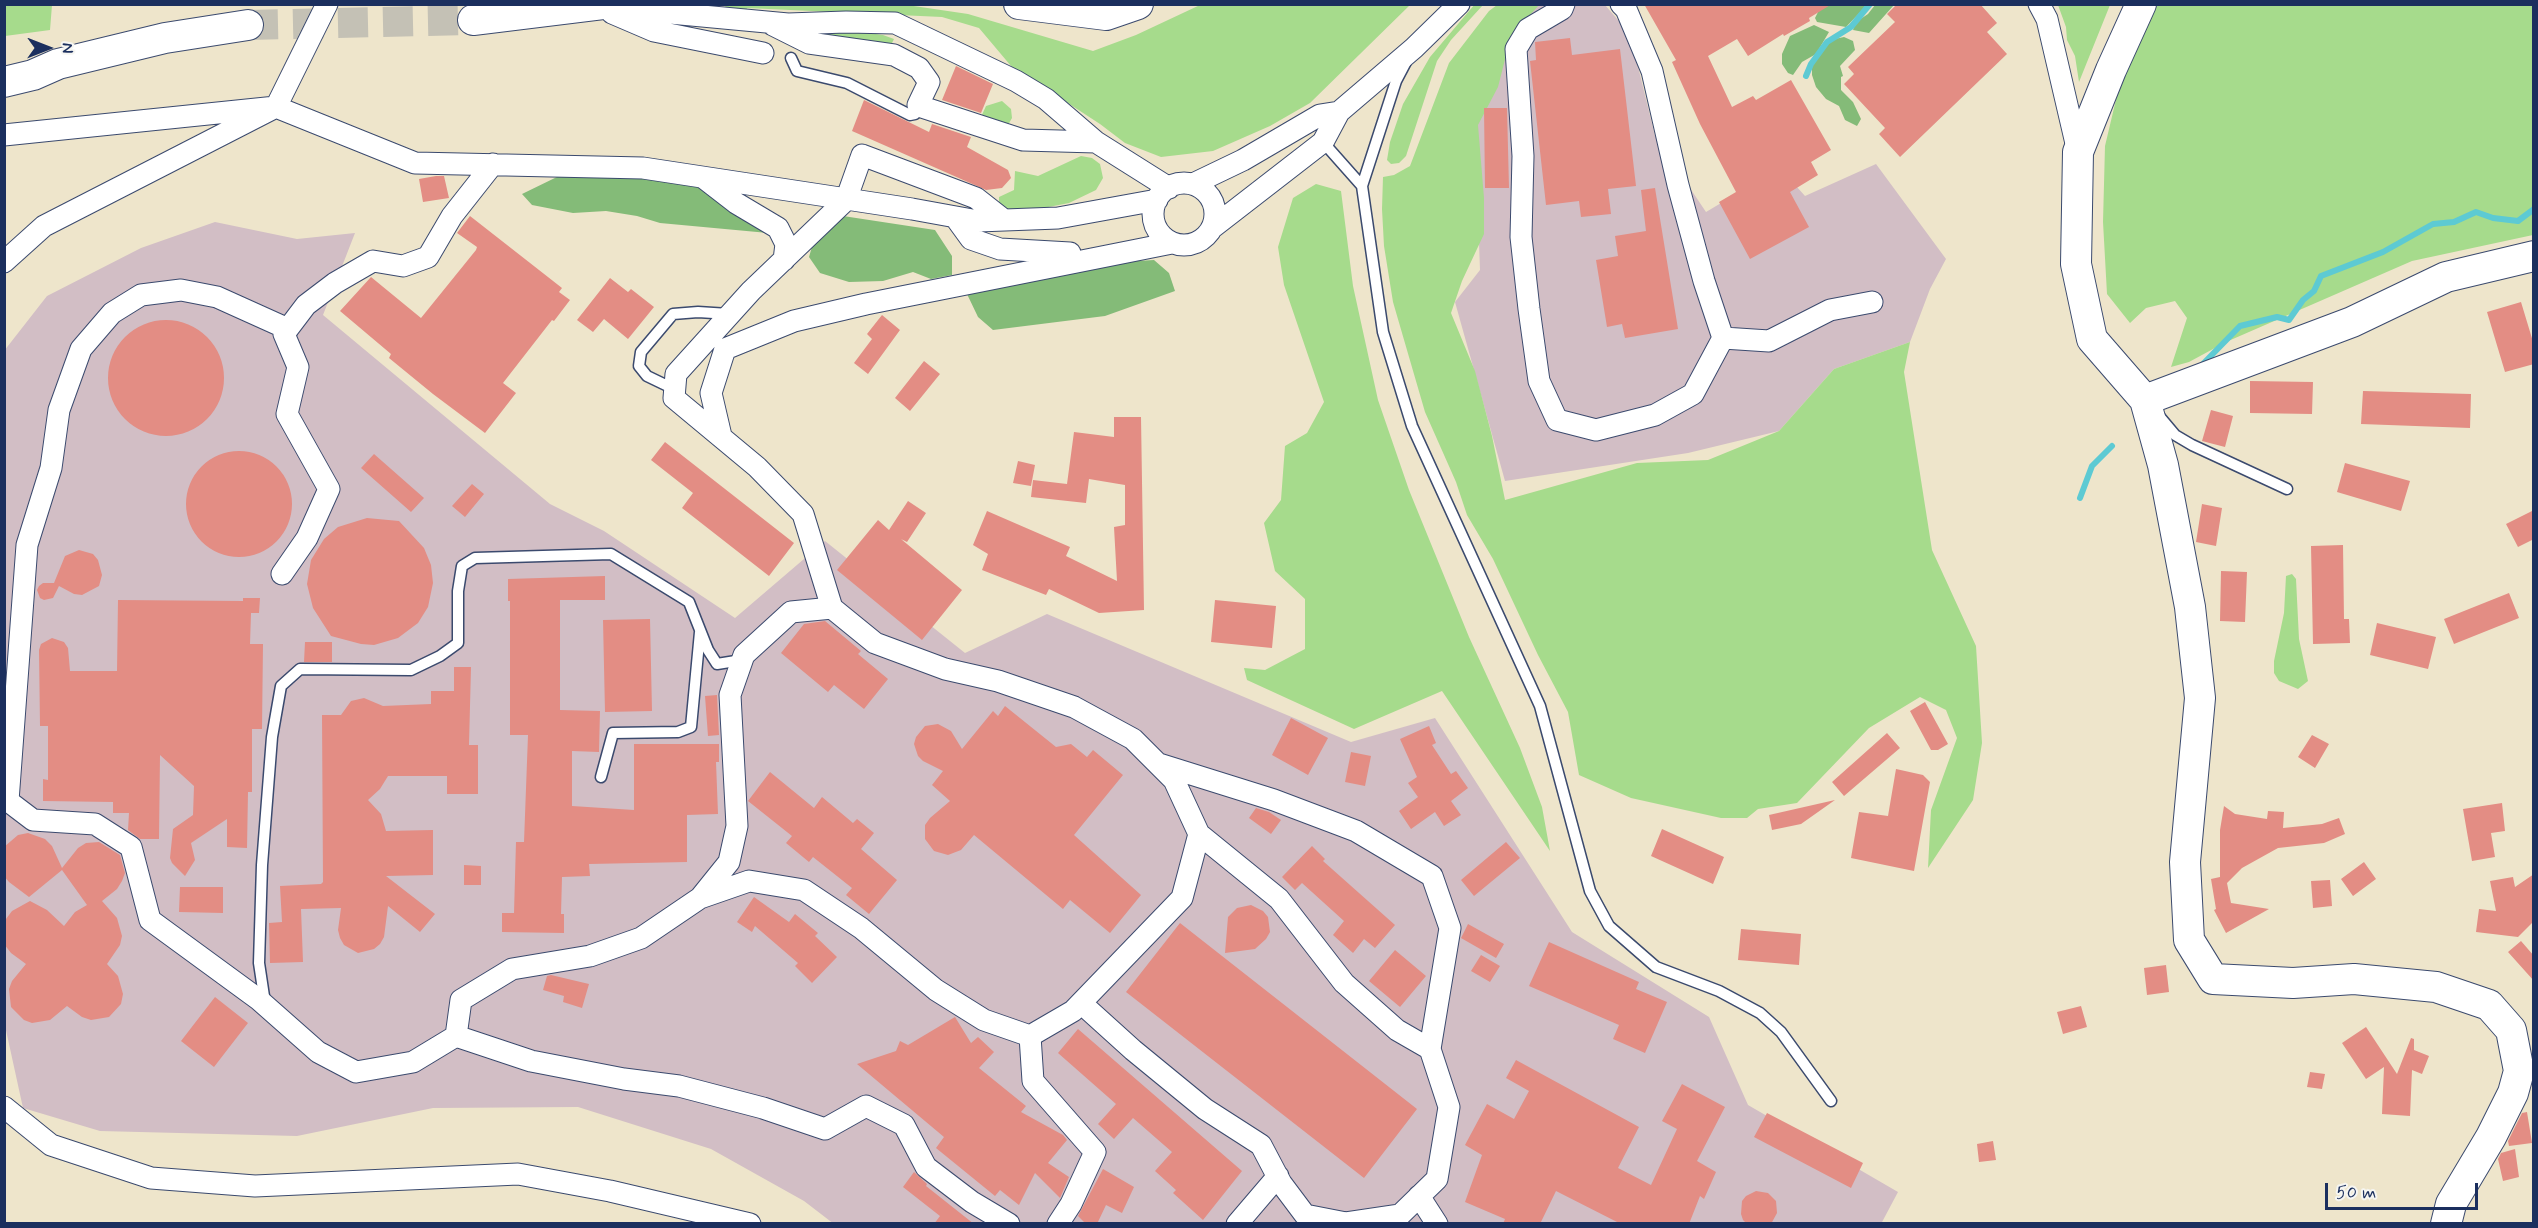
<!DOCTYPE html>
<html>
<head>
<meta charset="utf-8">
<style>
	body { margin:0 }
	#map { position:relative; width:2538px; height:1228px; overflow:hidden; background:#eee5cb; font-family:Mynerve,sans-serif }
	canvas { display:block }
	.frame { position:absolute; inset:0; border:6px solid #1b2f5e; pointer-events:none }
	.north { position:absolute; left:18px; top:18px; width:60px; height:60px; -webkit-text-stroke:4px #f6f6f2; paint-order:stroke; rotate:90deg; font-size:16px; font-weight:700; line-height:24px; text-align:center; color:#1b2f5e }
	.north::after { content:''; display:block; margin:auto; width:21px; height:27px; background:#1b2f5e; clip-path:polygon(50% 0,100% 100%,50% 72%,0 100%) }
	.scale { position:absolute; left:2325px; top:1183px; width:153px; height:27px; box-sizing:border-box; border:3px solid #1b2f5e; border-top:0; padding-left:8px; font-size:18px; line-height:21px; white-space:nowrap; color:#1b2f5e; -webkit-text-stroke:4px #f6f6f2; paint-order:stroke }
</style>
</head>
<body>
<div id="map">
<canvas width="2538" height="1228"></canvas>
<div class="frame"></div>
<div class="north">N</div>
<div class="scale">50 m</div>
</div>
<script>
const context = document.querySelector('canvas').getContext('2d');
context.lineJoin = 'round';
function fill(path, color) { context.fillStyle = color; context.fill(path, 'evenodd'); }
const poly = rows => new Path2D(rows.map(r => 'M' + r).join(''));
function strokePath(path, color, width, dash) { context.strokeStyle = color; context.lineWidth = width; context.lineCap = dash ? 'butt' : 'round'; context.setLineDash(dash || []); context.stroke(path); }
const industrial = poly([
	[1521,5,1605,5,1630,34,1655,136,1706,212,1780,168,1805,196,1876,164,1946,259,1930,289,1910,342,1834,369,1779,431,1688,453,1505,481,1455,302,1480,270,1478,215,1469,135],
	[215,222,297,239,355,233,323,315,550,504,604,531,735,618,825,541,965,653,1047,614,1351,742,1435,718,1572,932,1709,1017,1748,1105,1898,1192,1881,1224,834,1224,804,1201,711,1149,578,1107,433,1108,297,1136,100,1131,23,1108,4,1021,4,351,47,296,141,248]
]);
const green = poly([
	[5,4,52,5,50,30,5,36],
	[740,4,907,5,968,14,1093,51,1136,35,1200,5,1410,5,1310,103,1270,126,1213,151,1161,157,1125,143,1100,124,1011,66,979,28,942,17,747,8,745,14,730,13,725,6],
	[1475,4,1483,5,1451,40,1437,61,1406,156,1399,163,1391,164,1387,160,1390,142,1403,104,1430,57],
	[1497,5,1539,5,1511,36,1498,87,1478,125,1484,198,1484,234,1462,281,1451,313,1475,371,1492,436,1505,500,1637,463,1708,460,1779,431,1834,369,1910,342,1904,372,1932,550,1976,646,1982,743,1973,800,1928,868,1931,810,1957,738,1946,710,1920,697,1869,728,1797,803,1758,809,1747,818,1721,818,1631,798,1579,775,1568,712,1538,655,1493,559,1467,515,1456,482,1425,412,1393,302,1384,246,1382,209,1383,177,1394,175,1410,166,1449,63,1489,11],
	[2058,5,2110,5,2079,82,2075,56,2067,40,2066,27],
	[2156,5,2533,5,2533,235,2412,261,2226,342,2189,362,2171,367,2187,318,2175,301,2146,308,2130,323,2107,294,2103,222,2105,146,2123,70],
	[811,31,862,32,883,35,894,39,890,47,813,40],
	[1002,101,1011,109,1012,118,1008,125,981,117,986,106],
	[1081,156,1092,158,1100,164,1103,178,1096,190,1069,203,1028,211,1003,211,999,205,999,197,1014,190,1015,171,1038,176],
	[1316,184,1341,191,1353,286,1378,400,1409,490,1469,637,1520,748,1542,807,1550,851,1442,691,1354,729,1247,680,1244,668,1265,670,1305,649,1305,599,1275,571,1264,523,1281,500,1285,446,1307,433,1324,402,1284,285,1278,247,1293,198],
	[2292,574,2296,579,2299,639,2308,681,2298,689,2279,681,2274,673,2274,661,2284,613,2286,576]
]);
const forest = poly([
	[1830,5,1867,5,1846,27,1817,22,1815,18,1820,8],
	[1875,5,1894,5,1869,33,1853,30,1856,22,1868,14],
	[1814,25,1829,32,1816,54,1802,62,1793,75,1788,73,1782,64,1782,54,1790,36],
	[1844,37,1853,41,1855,50,1840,66,1843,76,1841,77,1841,90,1853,102,1861,119,1857,126,1845,120,1839,106,1826,99,1816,87,1812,75,1812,66,1821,50,1830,40],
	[587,171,693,181,768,233,660,223,637,216,606,211,573,213,532,205,522,194,561,175],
	[843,216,935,230,952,256,952,275,931,279,913,272,883,281,849,282,820,273,809,257,814,240],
	[1154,260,1169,273,1175,291,1105,316,993,330,978,317,967,294,1071,265]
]);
const stream = poly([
	[1806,76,1811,64,1827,42,1851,27,1870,4],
	[2200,367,2240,326,2277,317,2289,320,2303,300,2314,291,2321,276,2383,252,2433,224,2454,222,2476,212,2493,218,2518,221,2534,209],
	[2080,498,2092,466,2112,446]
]);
const building = poly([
	[1644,4,1832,4,1809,18,1810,21,1784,36,1783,34,1748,56,1737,39,1708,56,1732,107,1753,96,1756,100,1791,80,1831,150,1811,162,1818,175,1790,192,1809,227,1750,259,1719,202,1736,192,1700,124,1672,62,1676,60],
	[1897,4,1980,4,1997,23,1987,32,2007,54,1900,157,1879,134,1885,128,1844,84,1854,74,1848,67,1895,22,1887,14],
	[1570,38,1572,55,1620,49,1636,186,1608,189,1611,214,1581,217,1579,201,1546,205,1530,61,1536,60,1535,42],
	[956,66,993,84,981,113,942,100],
	[864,100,929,132,932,124,971,137,967,147,1008,170,1011,178,1002,188,986,190,852,131],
	[1484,108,1507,108,1509,188,1485,188],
	[436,176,444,176,449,198,423,202,419,179],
	[1655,188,1678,329,1625,338,1622,324,1607,327,1596,260,1618,256,1615,236,1646,231,1641,190],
	[470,216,562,288,559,292,570,300,554,321,552,320,503,383,516,393,485,433,433,394,389,358,391,354,340,311,371,277,421,318,476,250,477,247,457,233],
	[610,278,628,292,631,289,654,307,628,339,604,319,593,332,577,320],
	[2521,302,2534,345,2534,364,2505,372,2487,312],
	[882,315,900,330,868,374,854,363,872,339,867,334],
	'108 378a58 58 0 1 1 116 0a58 58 0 1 1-116 0Z',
	[924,361,940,374,910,411,895,398],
	[2250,381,2313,382,2312,414,2250,413],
	[2363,391,2471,394,2470,428,2361,424],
	[2211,410,2233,416,2225,447,2202,441],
	[1114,417,1141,417,1144,610,1099,613,1049,589,1046,595,982,570,988,554,973,545,987,511,1070,547,1066,556,1117,581,1114,527,1125,525,1125,485,1089,479,1086,503,1031,497,1033,480,1067,484,1074,432,1114,437],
	[665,442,794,543,769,576,682,508,693,493,651,460],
	'186 504a53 53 0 1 1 106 0a53 53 0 1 1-106 0Z',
	[374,454,424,498,411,512,361,468],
	[1018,461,1035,465,1031,486,1013,483],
	[2345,463,2410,481,2401,511,2337,492],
	[472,484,484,494,465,517,452,506],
	[908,501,926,513,907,542,901,539,962,590,922,640,837,570,878,520,889,530],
	[2202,504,2222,508,2216,546,2196,542],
	[2534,510,2534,539,2518,547,2506,524],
	[367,518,399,521,424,548,431,565,433,583,428,607,418,623,398,638,374,645,361,644,331,636,313,608,307,584,311,560,324,539,338,527],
	[2343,545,2344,619,2349,619,2350,643,2313,644,2311,546],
	[79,550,93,554,98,560,102,575,99,586,82,595,74,594,59,586,53,598,44,600,40,598,37,590,39,586,43,583,54,583,65,556],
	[2221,571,2247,572,2245,622,2220,621],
	[605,576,605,600,560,600,560,710,600,711,599,752,572,751,572,806,634,810,634,744,719,744,719,762,716,762,718,814,687,815,687,862,589,864,590,876,562,877,561,914,564,914,564,933,502,932,502,913,514,913,516,842,524,842,528,735,510,735,510,601,508,601,508,579],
	[2509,593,2519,618,2454,644,2444,619],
	[243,598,260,598,259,613,251,613,250,644,263,644,262,729,252,729,252,792,248,792,247,848,227,847,227,819,191,843,195,860,185,876,172,863,170,858,173,829,193,815,194,786,160,755,159,839,140,839,128,830,129,813,113,813,113,802,43,801,43,779,48,780,48,726,40,726,39,650,41,644,52,638,64,642,68,648,70,671,117,671,118,600,243,601],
	[1215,600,1276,606,1272,648,1211,642],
	[650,619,652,711,605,712,603,620],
	[825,621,861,651,858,654,888,679,864,709,834,685,828,692,781,653,804,624],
	[2377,623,2436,637,2428,669,2370,655],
	[305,642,332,642,332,662,304,662],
	[454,667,471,667,469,745,478,745,478,794,447,794,447,776,388,776,380,789,368,800,381,814,386,831,433,830,433,875,386,876,435,914,420,932,388,906,384,937,380,944,374,949,358,953,344,945,340,938,338,930,341,908,301,909,303,962,270,963,269,923,282,922,280,886,321,884,323,882,322,715,341,715,351,701,364,698,383,706,431,704,431,691,454,691],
	[717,695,719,735,708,736,705,696],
	[1925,702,1948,744,1938,750,1931,750,1910,711],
	[1005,706,1056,747,1071,744,1087,757,1093,750,1123,775,1074,835,1141,895,1110,933,1070,900,1063,909,974,835,961,850,948,855,934,851,925,839,925,825,930,818,950,801,932,785,943,771,923,761,918,756,914,744,916,737,925,726,938,724,951,731,962,749,993,711,998,716],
	[1291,718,1328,738,1308,775,1272,755],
	[1429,726,1436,743,1432,745,1451,774,1456,771,1468,788,1451,801,1461,815,1444,826,1435,812,1411,829,1399,811,1418,797,1408,783,1417,777,1400,739],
	[1887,733,1900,748,1844,796,1832,782],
	[2312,735,2329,744,2315,768,2298,757],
	[1351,752,1371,756,1365,786,1345,782],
	[1896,769,1923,775,1930,782,1914,871,1851,858,1859,812,1888,816],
	[770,772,814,808,822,797,853,823,857,819,874,833,861,849,897,880,869,914,846,895,852,888,813,857,809,862,786,843,792,836,748,801],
	[1835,800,1801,824,1772,830,1769,815],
	[2502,803,2505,831,2491,833,2495,857,2472,861,2463,809],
	[2224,806,2235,814,2267,819,2268,811,2284,812,2283,828,2322,824,2339,818,2345,834,2324,843,2278,848,2242,868,2227,883,2231,903,2269,909,2226,933,2214,910,2216,909,2211,879,2220,877,2220,830],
	[1256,808,1269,812,1281,820,1271,834,1249,818],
	[1662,829,1724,857,1713,884,1651,856],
	[28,833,45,839,52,846,62,868,78,848,86,843,99,842,120,855,125,873,122,881,117,889,102,901,117,918,122,936,120,945,107,964,118,976,123,994,121,1004,109,1017,91,1020,82,1017,67,1006,50,1020,32,1023,24,1020,11,1007,9,989,12,981,26,964,11,953,4,944,6,919,12,911,30,901,47,910,64,926,75,912,87,905,62,870,29,897,9,882,4,876,4,847,18,835],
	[1506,842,1520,858,1474,896,1461,880],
	[1312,846,1325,859,1323,861,1395,925,1375,948,1364,939,1353,953,1333,935,1344,921,1302,883,1295,890,1282,877],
	[2364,862,2376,879,2353,896,2341,879],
	[464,865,481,866,481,885,464,885],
	[2534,874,2534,921,2518,937,2476,932,2479,909,2496,911,2490,881,2513,877,2515,887],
	[2330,880,2332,906,2313,908,2311,881],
	[180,887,223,887,223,913,179,912],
	[754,897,789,922,795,914,818,933,815,936,837,957,812,983,795,966,798,963,755,926,752,932,737,922],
	[1251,905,1263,911,1268,917,1270,932,1266,939,1255,949,1225,953,1228,917,1237,908],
	[1180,923,1417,1109,1364,1178,1126,992],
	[1468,924,1504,944,1496,958,1461,938],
	[1741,929,1801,934,1799,965,1738,960],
	[2521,941,2534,956,2534,981,2508,952],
	[1549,942,1639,982,1636,989,1667,1002,1645,1053,1613,1039,1619,1025,1529,986],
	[1395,950,1426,976,1400,1007,1369,981],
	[1481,955,1500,966,1490,982,1471,971],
	[2166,965,2169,992,2147,995,2144,968],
	[551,975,589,984,582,1008,563,1002,564,996,543,990,547,976],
	[215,997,248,1023,214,1067,181,1041],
	[2081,1006,2087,1027,2063,1034,2057,1012],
	[955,1017,971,1043,978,1037,994,1052,979,1068,1026,1106,1021,1112,1063,1135,1067,1140,1048,1163,1069,1177,1060,1198,1035,1173,1019,1205,1000,1190,995,1196,936,1148,944,1137,857,1064,896,1051,900,1041,908,1045],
	[2366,1027,2397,1074,2411,1038,2414,1039,2414,1050,2429,1056,2422,1074,2412,1070,2410,1116,2382,1114,2384,1067,2366,1079,2342,1043],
	[1078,1029,1242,1171,1203,1220,1173,1193,1176,1190,1155,1171,1172,1152,1133,1118,1114,1139,1098,1124,1116,1104,1058,1053],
	[1516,1060,1639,1127,1618,1168,1651,1185,1677,1129,1662,1121,1682,1084,1725,1107,1697,1161,1716,1172,1704,1199,1700,1196,1689,1224,1621,1224,1556,1191,1540,1224,1503,1224,1505,1219,1465,1202,1482,1155,1465,1145,1487,1104,1514,1119,1529,1091,1506,1078],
	[2310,1072,2325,1074,2322,1089,2307,1087],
	[2527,1112,2532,1143,2509,1146,2508,1141,2522,1113],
	[1767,1113,1863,1163,1851,1188,1754,1137],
	[1993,1141,1996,1160,1979,1162,1977,1144],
	[2515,1149,2519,1177,2503,1181,2498,1159,2501,1153],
	[1103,1169,1134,1187,1122,1213,1106,1205,1097,1224,1086,1224,1078,1216],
	[914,1172,927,1184,926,1186,974,1224,934,1224,940,1216,903,1187],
	[1756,1191,1768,1193,1776,1201,1777,1213,1771,1224,1747,1224,1743,1220,1741,1214,1742,1201,1746,1196]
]);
const secondaryTunnel = poly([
	[248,25,473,20]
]);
const lane = poly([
	[791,58,797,71,847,83,910,115,915,114,918,105],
	[1323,142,1362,186,1383,332,1412,426,1540,706,1590,891,1609,926,1656,967,1719,991,1760,1013,1781,1032,1831,1101],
	[1362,186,1396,81,1406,62],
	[674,389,647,376,639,366,641,352,673,314,698,312,729,314],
	[2159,416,2175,435,2192,445,2287,489],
	[601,777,613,733,678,732,691,727,700,632],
	[265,1003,259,963,262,865,272,737,281,686,300,669,411,670,440,656,458,643,458,591,462,566,475,558,611,554,689,602,708,650,717,664,742,660]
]);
const street = poly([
	[1564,4,1562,9,1528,29,1516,49,1523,156,1521,237,1529,309,1539,381,1557,420,1596,430,1655,415,1693,394,1723,338],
	[1621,4,1626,9,1652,71,1678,185,1704,281,1723,338,1769,341,1830,310,1872,302],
	[2039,4,2047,19,2078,152],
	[595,6,788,24,846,22,895,23,1016,81,1046,99,1096,142,1169,188],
	[612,13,654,31,763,53],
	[773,25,809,43,894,55,919,68,929,82,918,105,922,107,1023,140,1096,142],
	[4,135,276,107,415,163,643,168,912,209,978,221,1058,218,1157,200],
	[705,179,736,203,778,228,786,244,784,260],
	'1153 214a31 31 0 1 1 62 0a31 31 0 1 1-62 0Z',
	[1193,184,1243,160,1320,115,1339,112],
	[955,217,971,239,1000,249,1070,253],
	[1212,228,1323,142,1339,112,1414,48,1459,4],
	[4,262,44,226,276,107,327,4],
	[288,329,217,297,181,290,141,295,112,313,81,349,59,410,51,468,27,545,8,801,33,820,95,824,131,847,150,920,258,999,318,1052,356,1072,413,1062,456,1036,461,1000,512,969,590,956,641,938,700,898,749,881,804,890,861,928,936,990,984,1020,1030,1036,1073,1011,1182,898,1199,834,1174,780,1133,739,1074,707,998,681,945,669,875,643,832,608,803,514,757,467,674,398,676,374,751,291,846,200,862,155,976,198,1004,220],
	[721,436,711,393,725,349,794,321,866,304,1172,243],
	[282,574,307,538,329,489,287,414,298,367,284,334,306,305,335,283,373,261,403,266,428,257,452,216,493,164],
	[1199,834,1279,899,1344,983,1397,1030,1430,1049],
	[700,898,729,862,737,826,730,695,744,655,791,612,832,608],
	[1081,1003,1133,1050,1205,1109,1261,1145,1281,1183,1305,1215,1346,1223,1400,1215,1437,1179,1449,1107,1430,1049,1450,928,1432,876,1356,831,1274,800,1159,764],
	[456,1036,531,1061,624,1079,679,1086,763,1108,825,1129,866,1106,904,1125,926,1167,972,1202,1009,1224],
	[1030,1036,1033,1081,1095,1152,1071,1204,1058,1224],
	[4,1107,51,1145,151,1178,255,1186,518,1174,610,1191,750,1224],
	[1419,1196,1437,1224],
	[1237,1224,1278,1176]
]);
const secondary = poly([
	[1019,4,1106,15,1138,4],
	[2141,4,2111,70,2078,152,2076,264,2092,339,2145,400,2163,465,2190,607,2200,698,2185,862,2189,940,2213,979,2293,983,2354,979,2436,987,2489,1005,2511,1030,2519,1071,2513,1093,2491,1137,2451,1204,2446,1224],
	[473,20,603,4],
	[4,82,33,75,58,64,165,38,248,25],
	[2145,400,2352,322,2446,277,2534,256]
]);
fill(industrial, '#d2bec5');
fill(green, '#a6db8c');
fill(forest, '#84bb78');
strokePath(stream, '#5dcad3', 6);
fill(building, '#e38d84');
strokePath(secondaryTunnel, '#c4c1b5', 30, [30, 15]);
strokePath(lane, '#3b4a6e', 13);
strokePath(street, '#3b4a6e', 23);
strokePath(secondary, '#3b4a6e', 32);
strokePath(lane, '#fff', 10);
strokePath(street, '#fff', 21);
strokePath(secondary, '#fff', 30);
</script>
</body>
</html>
